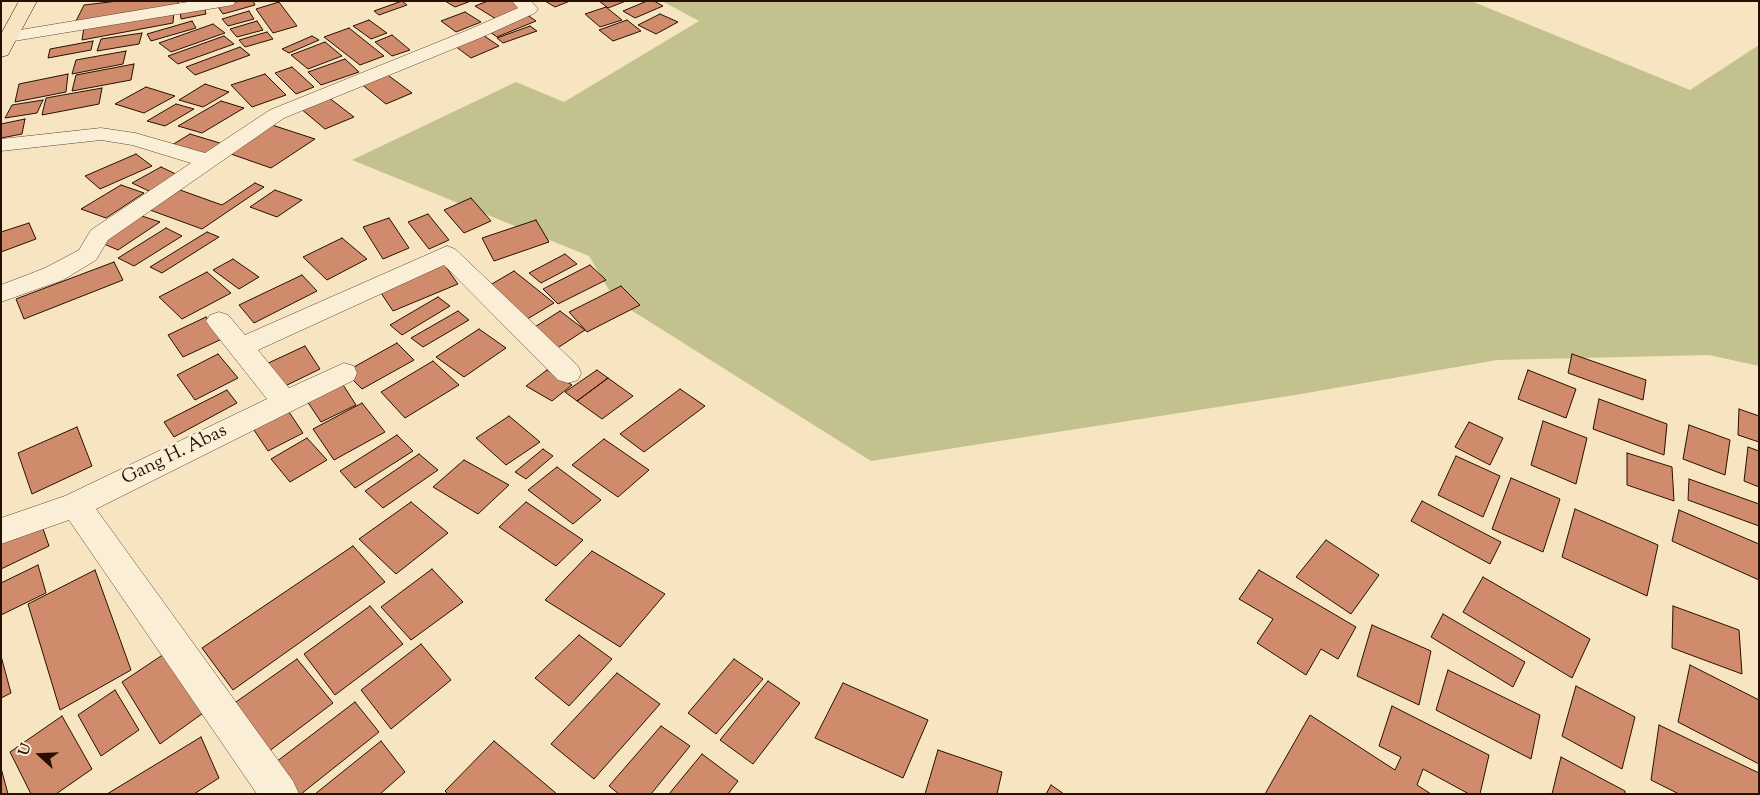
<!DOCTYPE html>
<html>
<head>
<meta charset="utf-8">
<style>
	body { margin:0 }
	#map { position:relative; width:1760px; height:795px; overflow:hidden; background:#f7e5c2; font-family:"Sorts Mill Goudy",serif }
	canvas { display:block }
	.frame { position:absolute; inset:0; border:2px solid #281000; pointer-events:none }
	.north { position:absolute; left:15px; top:730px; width:50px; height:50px; -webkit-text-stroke:4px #faeed7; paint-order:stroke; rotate:290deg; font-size:14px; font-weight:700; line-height:20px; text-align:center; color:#281000 }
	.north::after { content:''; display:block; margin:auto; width:18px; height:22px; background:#281000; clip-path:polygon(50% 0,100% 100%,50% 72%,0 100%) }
</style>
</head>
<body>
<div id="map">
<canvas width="1760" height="795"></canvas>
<div class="frame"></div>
<div class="north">U</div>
</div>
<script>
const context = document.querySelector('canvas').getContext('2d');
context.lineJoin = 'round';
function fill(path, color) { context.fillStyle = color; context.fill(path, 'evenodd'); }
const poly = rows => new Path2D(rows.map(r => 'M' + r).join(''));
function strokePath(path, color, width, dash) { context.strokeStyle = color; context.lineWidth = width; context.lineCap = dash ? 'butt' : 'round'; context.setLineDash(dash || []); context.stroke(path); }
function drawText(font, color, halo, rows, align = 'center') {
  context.font = font + ' "Sorts Mill Goudy",serif'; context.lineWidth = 5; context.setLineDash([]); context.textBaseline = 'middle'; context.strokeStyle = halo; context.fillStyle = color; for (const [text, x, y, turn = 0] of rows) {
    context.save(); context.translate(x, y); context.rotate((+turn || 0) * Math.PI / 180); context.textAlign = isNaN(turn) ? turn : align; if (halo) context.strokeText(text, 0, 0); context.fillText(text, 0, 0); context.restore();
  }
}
const green = poly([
	[662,1,1471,1,1690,90,1759,45,1759,366,1709,355,1497,360,1295,395,871,461,615,300,589,256,352,160,516,82,564,102,699,21]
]);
const building = poly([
	[118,1,179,1,175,9,76,21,84,5,118,1],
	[239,1,253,1,255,5,223,14,218,7,239,1],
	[402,1,407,5,379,15,374,11,402,1],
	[445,1,471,1,455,7,445,1],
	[488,1,512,1,523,8,496,19,475,6,488,1],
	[545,1,570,1,555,7,545,1],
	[599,1,626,1,608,8,599,1],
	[647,1,654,1,663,6,635,18,623,11,647,1],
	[279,2,297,26,273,33,256,9,279,2],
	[204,6,206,14,181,19,180,11,204,6],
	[606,7,622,20,600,27,585,14,606,7],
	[174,11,173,23,82,40,84,27,174,11],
	[249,11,254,19,228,26,222,19,249,11],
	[465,12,481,22,456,32,441,21,465,12],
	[526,14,536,21,497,37,486,29,526,14],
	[660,14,678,22,656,34,638,25,660,14],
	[369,20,387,33,371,39,353,26,369,20],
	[627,20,641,31,613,41,599,30,627,20],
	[192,21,196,28,151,41,147,34,192,21],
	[257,21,263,30,237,37,230,29,257,21],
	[213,24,225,33,171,52,159,43,213,24],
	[530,26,537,31,503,43,497,38,530,26],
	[349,28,384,56,360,65,324,37,349,28],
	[267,32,273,39,245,47,239,40,267,32],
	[142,33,139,44,97,51,101,39,142,33],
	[392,35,410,50,392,56,375,42,392,35],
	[483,35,499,46,471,58,455,46,483,35],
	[224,36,234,44,178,64,168,56,224,36],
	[312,36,319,40,289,53,282,49,312,36],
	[93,41,91,50,48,58,50,49,93,41],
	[325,42,342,56,308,69,291,55,325,42],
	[240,47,250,55,195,75,186,67,240,47],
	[126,51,123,64,72,74,76,60,126,51],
	[345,59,359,72,321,85,308,72,345,59],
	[134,64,131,80,72,91,76,75,134,64],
	[292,67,314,87,296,94,275,73,292,67],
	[385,73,412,93,386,104,360,83,385,73],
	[68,74,66,92,15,102,19,84,68,74],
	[265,74,286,95,252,107,231,85,265,74],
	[205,84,229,92,203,107,179,100,205,84],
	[146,87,175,96,144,113,115,104,146,87],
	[102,88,99,104,42,115,46,98,102,88],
	[328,97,354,117,325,129,300,108,328,97],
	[43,100,37,113,5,118,12,105,43,100],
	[221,101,244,108,202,133,178,126,221,101],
	[176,104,194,109,165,126,147,121,176,104],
	[25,119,22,134,1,138,1,124,25,119],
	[272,125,315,139,271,168,228,153,272,125],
	[190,134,223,144,205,155,172,145,190,134],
	[136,154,152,166,100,189,85,176,136,154],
	[161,167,180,176,151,192,132,183,161,167],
	[255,183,264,187,202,229,150,210,180,190,222,205,255,183],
	[121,185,144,193,106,218,81,209,121,185],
	[275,190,302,200,277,217,250,207,275,190],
	[471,198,491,221,464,233,444,210,471,198],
	[428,214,449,240,429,249,408,222,428,214],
	[139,215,160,222,118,250,97,241,139,215],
	[389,218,409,248,383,259,363,227,389,218],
	[536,220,549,242,494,261,482,238,536,220],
	[29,223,36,239,1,252,1,232,29,223],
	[166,228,182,236,134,266,118,258,166,228],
	[207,232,219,237,162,273,150,267,207,232],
	[342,238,367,259,327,280,303,257,342,238],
	[565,254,577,264,541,283,529,273,565,254],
	[233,259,259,277,239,289,213,270,233,259],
	[441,260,458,284,393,311,377,287,441,260],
	[114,262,123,280,24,319,16,299,114,262],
	[590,265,606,280,558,304,543,289,590,265],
	[514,271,554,303,524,321,485,288,514,271],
	[207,272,231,293,182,319,159,297,207,272],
	[302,275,317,291,254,323,239,305,302,275],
	[621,286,640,305,587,332,569,312,621,286],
	[438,297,450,306,402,335,390,325,438,297],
	[458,311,469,320,423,347,411,338,458,311],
	[560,311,585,330,556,349,530,330,560,311],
	[206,317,222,339,183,357,168,335,206,317],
	[479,329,506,348,464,377,436,357,479,329],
	[397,343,414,360,362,389,345,372,397,343],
	[305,346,320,369,279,389,264,365,305,346],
	[218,354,238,378,195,400,177,375,218,354],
	[1572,354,1646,380,1643,400,1568,373,1572,354],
	[433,361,459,385,405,418,381,392,433,361],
	[547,370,572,385,552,401,526,386,547,370],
	[597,370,608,378,577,401,565,392,597,370],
	[1528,370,1576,389,1566,418,1518,399,1528,370],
	[338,377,356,405,321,422,303,395,338,377],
	[608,378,633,396,602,419,577,401,608,378],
	[680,389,705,406,644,452,620,434,680,389],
	[227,390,237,403,174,437,164,422,227,390],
	[1599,399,1667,424,1664,455,1593,429,1599,399],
	[362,403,385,432,334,460,313,429,362,403],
	[285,406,303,433,268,451,250,424,285,406],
	[1739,409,1759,416,1759,442,1738,435,1739,409],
	[509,416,540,442,506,465,476,438,509,416],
	[1543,421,1587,438,1576,484,1531,465,1543,421],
	[1469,422,1503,438,1490,465,1455,447,1469,422],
	[1689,425,1730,440,1725,475,1683,459,1689,425],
	[77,427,92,466,32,494,18,453,77,427],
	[397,435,413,451,355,488,340,471,397,435],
	[307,438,327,460,290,482,271,459,307,438],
	[604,439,649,470,618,497,572,465,604,439],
	[1748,447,1759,451,1759,487,1744,481,1748,447],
	[543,449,553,456,526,479,515,472,543,449],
	[1627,453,1672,467,1674,501,1627,485,1627,453],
	[419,454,438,470,383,508,365,491,419,454],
	[1456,456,1500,476,1483,517,1438,495,1456,456],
	[464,460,509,485,478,514,433,487,464,460],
	[557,467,601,500,573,524,528,490,557,467],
	[1511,478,1560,499,1543,552,1492,529,1511,478],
	[1689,479,1759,504,1759,526,1688,500,1689,479],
	[1422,501,1501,542,1490,564,1411,521,1422,501],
	[411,502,448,533,396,574,359,539,411,502],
	[526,502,583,540,556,566,499,527,526,502],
	[1575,509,1658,545,1647,596,1562,557,1575,509],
	[1679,510,1759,544,1759,580,1672,541,1679,510],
	[41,523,49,546,1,569,1,542,41,523],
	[1326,540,1379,575,1351,614,1296,577,1326,540],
	[353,546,385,582,233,690,202,648,353,546],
	[592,551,665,594,620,647,545,600,592,551],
	[38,565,46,593,1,615,1,583,38,565],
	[432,569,463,602,411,640,381,607,432,569],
	[95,570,131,670,60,710,28,604,95,570],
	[1259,570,1356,627,1338,659,1321,649,1306,675,1257,643,1273,619,1239,599,1259,570],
	[1483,577,1590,639,1572,678,1463,612,1483,577],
	[370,606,403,644,335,695,304,654,370,606],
	[1673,606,1739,630,1742,674,1672,648,1673,606],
	[1443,614,1525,662,1513,687,1431,637,1443,614],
	[1372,625,1431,651,1419,705,1357,676,1372,625],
	[579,635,612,659,569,706,535,678,579,635],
	[421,644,451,680,391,729,361,690,421,644],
	[173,648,213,706,160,744,122,682,173,648],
	[1,656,11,693,1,698,1,656],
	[297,659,333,703,260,758,226,709,297,659],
	[734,659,763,679,716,734,688,713,734,659],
	[1690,665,1759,700,1759,764,1678,722,1690,665],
	[1448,670,1540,715,1531,759,1436,710,1448,670],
	[617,673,660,704,594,779,551,744,617,673],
	[768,681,800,703,753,764,720,740,768,681],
	[843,683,928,720,903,778,815,738,843,683],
	[1576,686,1635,717,1622,769,1562,736,1576,686],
	[115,690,139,730,101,756,78,715,115,690],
	[355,702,379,732,301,794,298,794,276,762,355,702],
	[1392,706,1489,755,1480,794,1469,794,1423,769,1417,785,1431,794,1265,794,1310,715,1395,770,1401,757,1379,746,1392,706],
	[62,716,92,769,56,794,31,794,10,752,62,716],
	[1659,725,1759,773,1759,794,1679,794,1651,780,1659,725],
	[661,726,690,746,651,794,619,794,609,786,661,726],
	[201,737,219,778,194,794,107,794,201,737],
	[381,741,405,772,380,794,315,794,381,741],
	[494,741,557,794,448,794,445,791,494,741],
	[938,750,1002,772,997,794,925,794,938,750],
	[702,754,738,781,728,794,669,794,702,754],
	[1561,757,1625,791,1625,794,1552,794,1561,757],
	[1,768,8,794,1,794,1,768],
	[1051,785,1064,794,1046,794,1051,785]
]);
const street = poly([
	[194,1,236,1,233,5,227,6,8,42,1,40,2,33,194,1],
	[512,1,531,1,538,9,535,13,480,38,284,118,108,240,96,260,63,280,1,302,1,285,45,268,79,250,91,230,191,163,132,145,101,140,1,151,1,139,101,128,135,133,205,153,270,110,468,30,518,8,512,1],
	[447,246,455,249,578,366,581,373,578,380,568,383,558,380,444,265,258,350,289,388,344,363,354,366,357,373,354,380,96,509,293,781,299,794,257,794,69,520,1,544,1,518,65,496,267,399,210,327,206,321,210,315,219,312,228,315,245,335,447,246]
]);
const primary = poly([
	[19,1,37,1,10,51,8,55,1,57,1,34,19,1]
]);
const streetNames = [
	["Gang H. Abas",175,456,-26]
];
fill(green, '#c3c28e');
fill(building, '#cf8b6c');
strokePath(building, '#281000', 1);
strokePath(street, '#5c4530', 1);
strokePath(primary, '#281000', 1);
fill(street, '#faeed7');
fill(primary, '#f7e5c2');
drawText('19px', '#281000', '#faeed7', streetNames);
</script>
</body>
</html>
